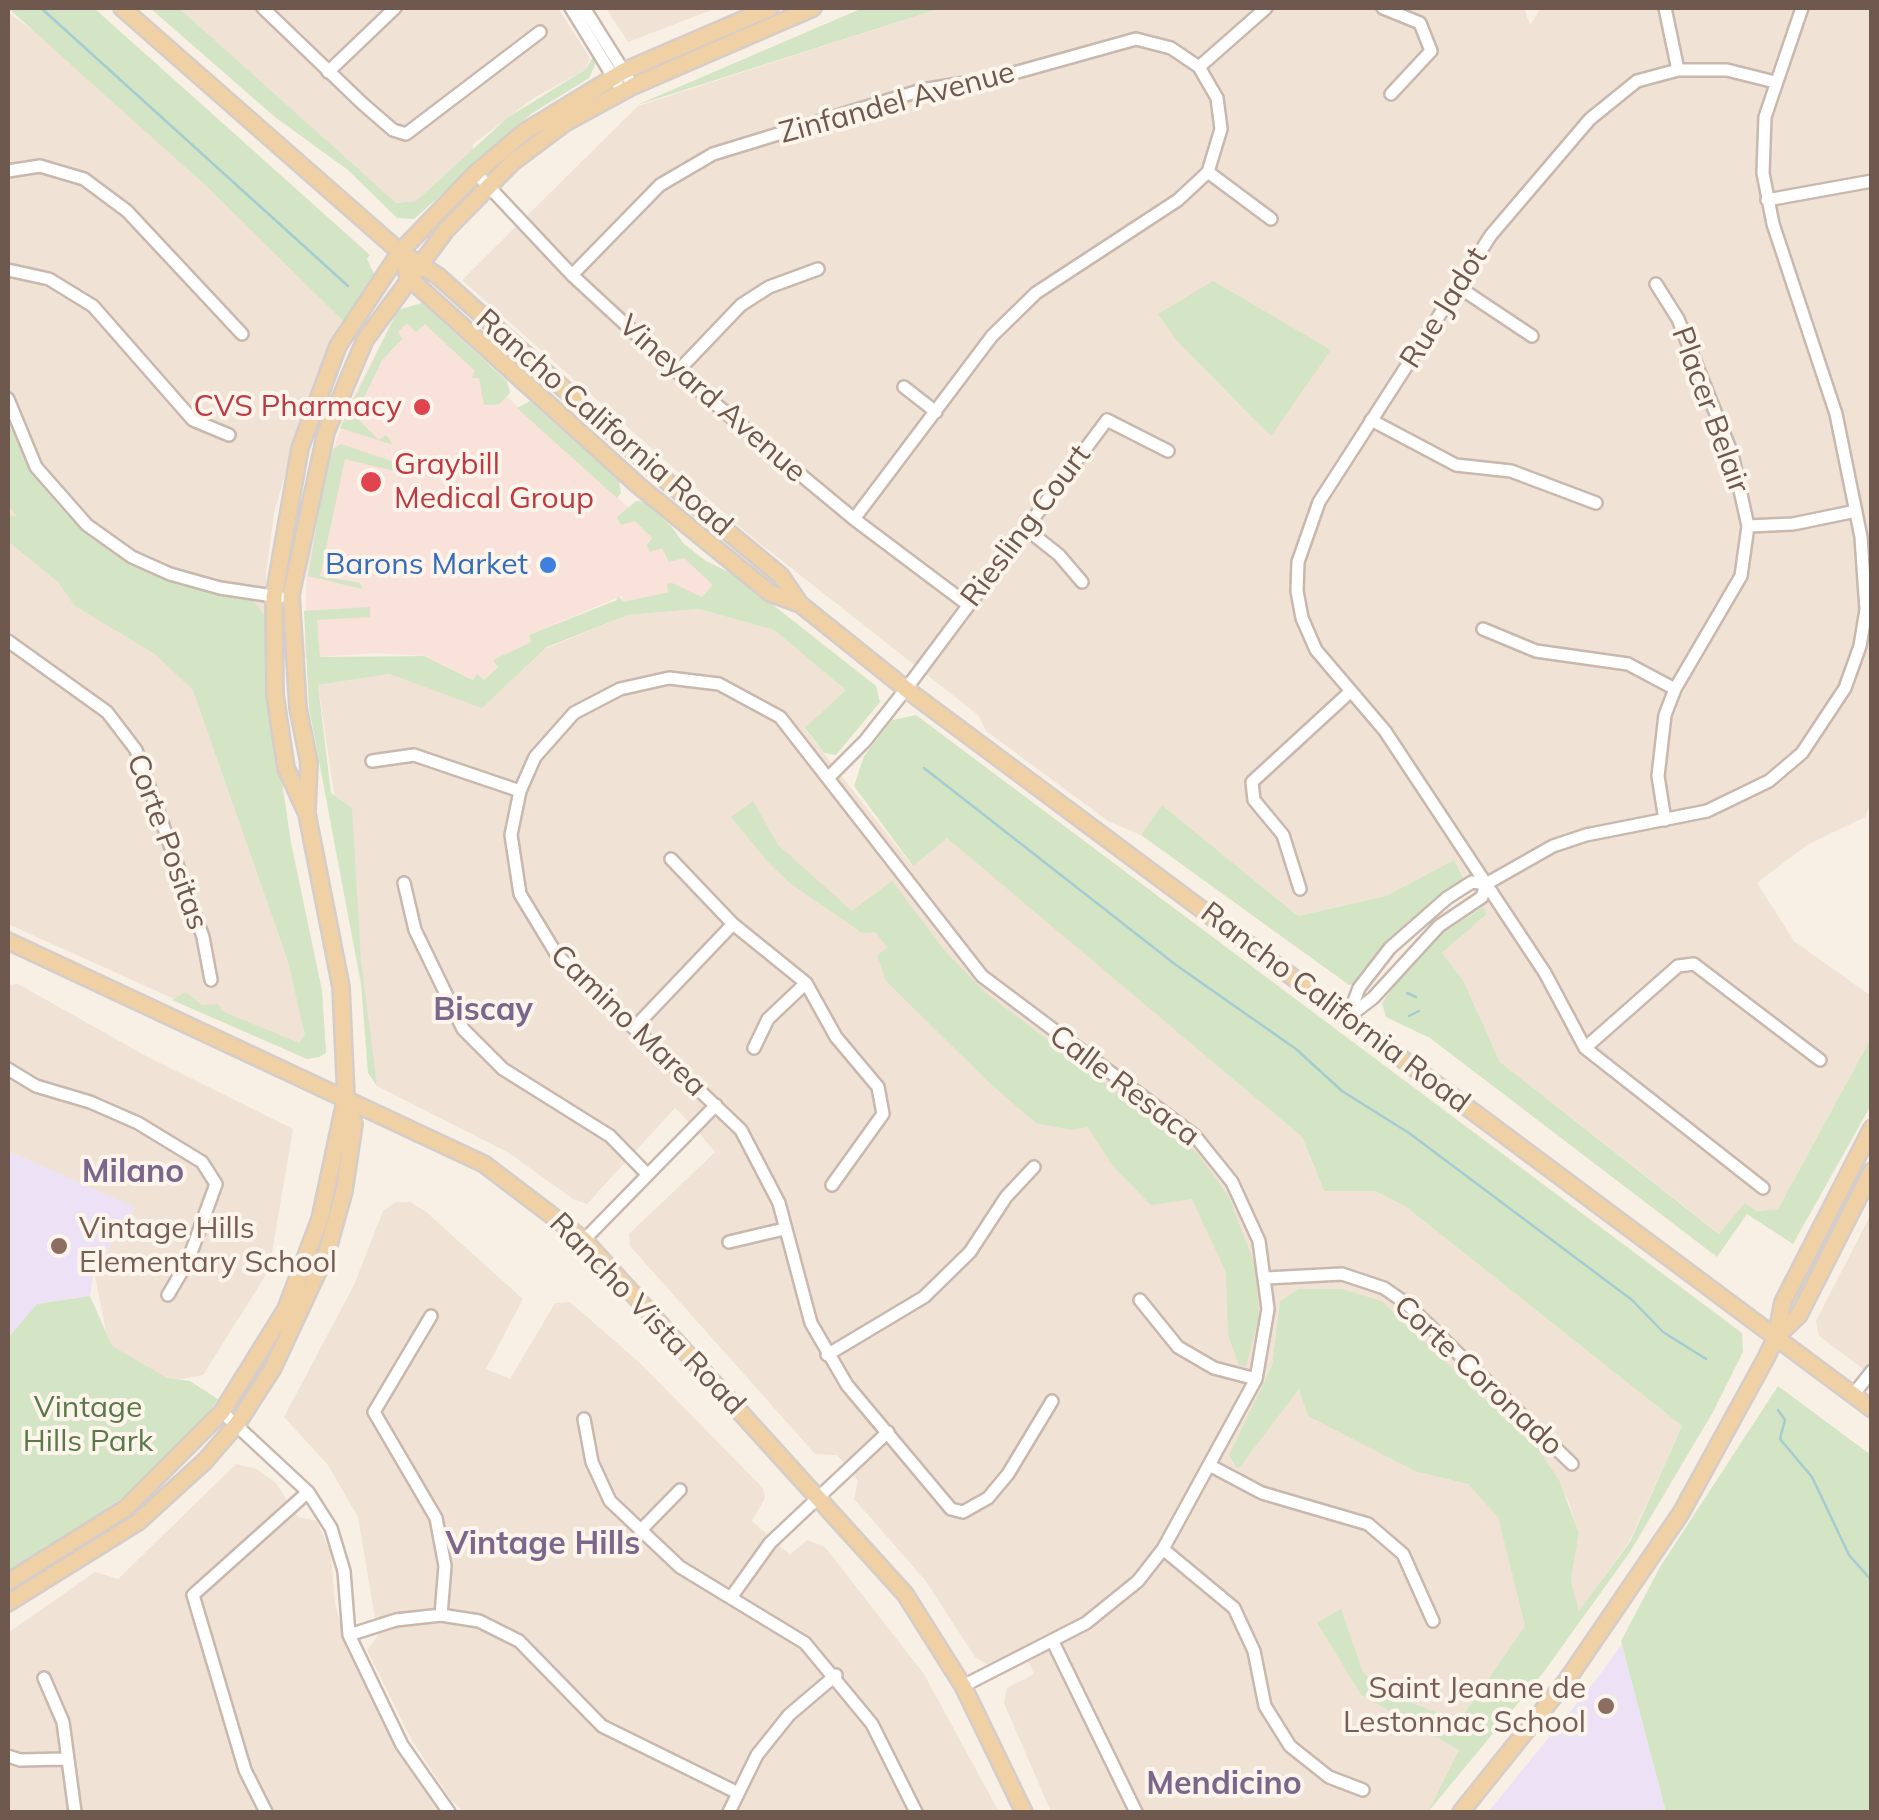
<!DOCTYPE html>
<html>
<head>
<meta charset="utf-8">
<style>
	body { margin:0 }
	#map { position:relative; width:1879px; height:1820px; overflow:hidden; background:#f9f0e5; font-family:Mulish,sans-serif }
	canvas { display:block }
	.frame { position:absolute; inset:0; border:10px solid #6f584d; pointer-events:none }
</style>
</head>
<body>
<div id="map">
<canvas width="1879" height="1820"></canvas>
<div class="frame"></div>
</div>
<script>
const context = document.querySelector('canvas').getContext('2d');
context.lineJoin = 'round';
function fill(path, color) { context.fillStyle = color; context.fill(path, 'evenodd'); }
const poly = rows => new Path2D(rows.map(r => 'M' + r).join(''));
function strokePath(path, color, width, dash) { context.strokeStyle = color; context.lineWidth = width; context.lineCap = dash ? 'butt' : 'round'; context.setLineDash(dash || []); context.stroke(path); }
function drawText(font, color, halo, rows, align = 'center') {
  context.font = font + ' Mulish,sans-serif'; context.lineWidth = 8; context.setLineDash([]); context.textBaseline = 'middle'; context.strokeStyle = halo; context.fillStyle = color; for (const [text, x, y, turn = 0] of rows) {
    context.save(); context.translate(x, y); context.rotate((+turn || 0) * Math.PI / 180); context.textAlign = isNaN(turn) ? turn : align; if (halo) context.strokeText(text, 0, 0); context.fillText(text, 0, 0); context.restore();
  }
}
const residential = poly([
	[179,8,558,8,590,58,586,69,534,98,473,144,473,149,416,201,395,203],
	[606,8,717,8,628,42],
	[942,8,1524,8,1530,25,1541,8,1871,8,1871,802,1865,817,1807,845,1757,883,1794,941,1871,996,1871,1038,1778,1209,1757,1211,1745,1203,1720,1234,1500,1062,1463,980,1442,953,1487,914,1454,860,1386,896,1298,916,1163,806,1141,835,1108,821,986,731,978,715,748,534,462,280,638,106],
	[1214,281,1271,435,1159,314],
	[8,12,54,46,205,185,345,323,301,419,274,513,266,574,269,696,291,843,322,991,326,1053,319,1057,307,1059,8,924],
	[699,609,774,630,847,690,805,729,912,866,947,837,1302,1137,1324,1191,1375,1191,1406,1207,1682,1426,1629,1542,1579,1612,1571,1580,1579,1533,1568,1500,1548,1464,1342,1289,1298,1289,1280,1301,1272,1365,1229,1455,1234,1466,1239,1467,1299,1388,1417,1472,1468,1484,1498,1516,1525,1626,1459,1721,1389,1694,1363,1672,1341,1610,1317,1623,1361,1695,1460,1750,1428,1812,1051,1812,1004,1703,1007,1688,1034,1674,1023,1648,987,1664,975,1657,925,1580,854,1499,858,1481,848,1468,837,1455,815,1454,630,1246,629,1234,715,1152,694,1127,675,1108,587,1204,573,1199,509,1153,377,1086,318,685,389,674,482,707,547,648,628,615],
	[18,984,146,1056,293,1129,269,1270,203,1375,173,1381,109,1348,94,1270,135,1208,8,1151,8,985],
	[396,1202,410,1202,425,1211,523,1299,486,1369,510,1379,555,1303,570,1302,641,1364,763,1488,765,1498,752,1521,790,1555,807,1540,825,1547,924,1674,999,1812,464,1812,451,1800,411,1739,367,1650,378,1636,358,1517,328,1465,284,1417,354,1285,383,1211],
	[1871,1214,1871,1375,1819,1336,1816,1321],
	[236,1464,257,1469,276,1483,298,1517,317,1521,331,1554,335,1604,348,1651,410,1768,441,1812,8,1812,8,1633,95,1572,118,1579]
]);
const commercial = poly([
	[398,310,418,316,714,585,702,597,668,592,623,603,622,596,529,635,531,642,494,660,498,666,484,680,474,680,424,656,377,653,304,658,307,569,326,470,349,405]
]);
const education = poly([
	[8,1151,135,1207,94,1270,90,1296,37,1304,8,1338],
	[1622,1644,1666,1812,1488,1812,1595,1681]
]);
const green = poly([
	[8,8,94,8,370,255,367,259,375,276,345,323,205,185],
	[150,8,179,8,396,203,416,201,507,118,586,69,594,55,596,63,589,78,531,114,414,219,397,218,348,170,276,118],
	[863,8,942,8,637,105,816,28],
	[1213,281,1331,350,1271,436,1177,341,1158,314],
	[422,303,507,381,510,393,499,404,484,405,479,378,472,378,475,371,425,324,416,332,407,323,398,332,402,339,382,360,355,416,379,440,386,435,393,445,340,428,398,310],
	[530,401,619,481,621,493,617,498,517,408],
	[8,419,40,481,57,504,98,541,174,584,252,600,267,618,269,696,291,843,322,991,326,1053,319,1057,307,1059,172,1000,186,992,202,1005,218,1004,224,1012,299,1043,305,1035,288,961,193,690,155,654,75,606,58,582,8,541,8,515,17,517,8,504],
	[341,444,403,465,400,479,398,472,345,459,320,576,360,583,362,589,308,576,326,470,333,449],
	[636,501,644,502,671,526,684,544,706,561,735,575,876,686,880,702,836,755,824,753,805,728,846,690,774,630,699,609,628,615,547,647,482,708,389,674,318,685,331,793,352,808,361,961,377,1086,368,1073,361,984,309,708,304,611,370,607,370,617,317,620,320,657,424,656,473,680,477,674,484,680,498,667,493,660,531,642,529,635,617,600,618,596,624,602,668,592,667,584,672,583,702,597,713,585,684,558,669,562,662,548,650,552,647,545,652,538,635,521,621,525,617,517],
	[916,715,1742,1333,1743,1352,1713,1412,1630,1552,1543,1673,1428,1812,1459,1750,1361,1695,1317,1623,1341,1609,1363,1672,1389,1694,1459,1721,1525,1626,1498,1517,1468,1484,1417,1472,1308,1416,1299,1389,1239,1468,1235,1466,1229,1455,1272,1365,1280,1301,1298,1289,1342,1289,1381,1301,1538,1449,1559,1480,1579,1533,1571,1580,1579,1611,1630,1542,1682,1426,1406,1207,1375,1191,1324,1191,1302,1137,947,838,913,866,854,786,864,756,892,720],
	[753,801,778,845,852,911,892,881,945,951,986,993,1197,1153,1229,1197,1256,1268,1259,1317,1246,1367,1239,1365,1228,1335,1226,1272,1192,1199,1151,1205,1112,1165,1088,1127,1071,1130,1036,1123,993,1086,886,981,877,955,888,948,875,932,862,933,790,883,767,861,731,817],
	[1162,805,1298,916,1386,896,1454,860,1465,880,1418,914,1358,983,1349,985,1141,835],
	[1483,907,1487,914,1442,953,1463,980,1500,1062,1719,1234,1745,1203,1757,1211,1778,1209,1871,1038,1871,1105,1793,1244,1747,1214,1717,1257,1430,1038,1386,1017,1382,1003,1395,983,1443,933],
	[90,1296,112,1346,167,1378,190,1381,218,1399,200,1426,133,1491,8,1574,8,1338,37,1304],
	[1778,1386,1871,1455,1871,1812,1666,1812,1621,1641,1660,1567]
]);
const stream = poly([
	[41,8,348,286],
	[924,768,1176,965,1296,1049,1342,1091,1409,1133,1632,1300,1663,1332,1706,1359],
	[1407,993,1416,997],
	[1409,1016,1419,1011],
	[1778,1410,1785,1420,1780,1439,1812,1477,1849,1555,1872,1581]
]);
const minor = poly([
	[263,8,363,104,393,130,406,134,540,32],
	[571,8,617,83],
	[584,8,628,78],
	[1383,8,1420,23,1431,51,1391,94],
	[1665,8,1678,70],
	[1199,67,1266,8],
	[328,72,395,8],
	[8,171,40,166,84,179,127,211,242,334],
	[1208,172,1271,219],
	[476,173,572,275,677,372,854,519,967,604],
	[1767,200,1872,181],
	[8,270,49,279,93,306,193,420,229,435],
	[572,275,660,185,713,154,922,90,996,78,1136,39,1171,48,1199,67,1217,98,1221,129,1208,172,1178,200,1036,293,992,336,854,519],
	[1656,284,1678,319,1732,454,1748,526,1741,576,1675,689,1665,715,1658,776,1665,820],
	[1457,286,1532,336],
	[677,372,741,305,769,287,818,269],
	[904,387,936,412],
	[8,399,36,467,87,525,132,557,170,574,220,588,280,597],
	[1371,420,1456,465,1511,471,1596,503],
	[1748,526,1793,524,1856,511],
	[1025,528,1059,555,1082,582],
	[1483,629,1536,651,1628,664,1675,689],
	[8,641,107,712,136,750,203,937,211,980],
	[372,761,414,755,520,791],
	[830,776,865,741,906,689,1107,420,1168,451],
	[671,859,733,924,806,983,836,1037,878,1087,883,1114,832,1185],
	[404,883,415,930,463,1029,503,1069,610,1136,647,1174],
	[1300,889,1283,835,1254,800,1252,782,1351,691],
	[1348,1017,1359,988,1390,948,1447,898,1472,882,1486,884,1553,846,1586,835,1707,811,1769,781,1802,753,1845,688,1860,646,1866,610,1861,537,1836,414,1773,224,1763,173,1765,117,1802,8],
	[1348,1017,1373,998,1439,926,1482,897,1486,884],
	[634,1028,733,924],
	[754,1048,768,1019,806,983],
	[1585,1048,1678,966,1694,964,1820,1060],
	[8,1069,36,1086,90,1102,138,1123,202,1162,216,1184,188,1261,168,1295],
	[1763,1188,1585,1048,1545,973,1385,731,1316,650,1302,618,1297,591,1298,562,1319,502,1491,235,1590,119,1637,81,1678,70,1727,70,1775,82],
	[584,1240,716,1105],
	[729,1242,784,1229],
	[1266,1278,1342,1274,1384,1288,1407,1304,1572,1464],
	[1140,1300,1178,1347,1214,1368,1256,1379],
	[431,1316,374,1412,436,1518,445,1566,441,1615],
	[827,1355,924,1297,970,1252,1006,1197,1034,1167],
	[1853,1395,1872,1371],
	[222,1412,308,1492,331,1528,344,1571,349,1635,402,1745,449,1812],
	[584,1419,592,1462,610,1501,680,1567,805,1643,872,1724,916,1812],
	[1211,1466,1262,1493,1368,1524,1403,1554,1433,1621],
	[640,1531,680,1490],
	[1163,1549,1234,1608,1254,1651,1265,1706,1290,1746,1329,1777,1363,1790],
	[732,1596,770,1543,888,1432],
	[349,1635,396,1620,441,1615,479,1621,519,1641,602,1726,736,1792],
	[1053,1642,1136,1812],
	[44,1678,63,1722,75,1812],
	[963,1686,1086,1623,1138,1581,1163,1549,1256,1379,1268,1309,1259,1241,1232,1182,1195,1136,982,976,780,717,719,684,669,678,620,689,574,713,535,757,520,791,511,835,520,894,557,955,741,1130,779,1203,811,1323,847,1385,951,1509,963,1512,988,1498,1008,1474,1052,1401],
	[8,1756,20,1760,65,1759],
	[266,1812,245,1770,193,1595,308,1492],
	[729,1812,757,1755,789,1715,836,1675]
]);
const major = poly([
	[122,8,400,252,438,276,669,483,781,576,800,604,906,689,1872,1409],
	[406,270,408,277,639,486,770,593,800,604],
	[307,810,309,763,298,708,291,595,326,432,365,340,446,230,513,162,565,123,633,86,813,8],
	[8,941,484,1164,584,1240,905,1594,963,1686,1024,1812],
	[1776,1337,1799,1315,1872,1171],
	[8,1582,126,1508,222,1412,286,1309,320,1219,346,1097,341,987,307,814,286,768,275,695,274,597,300,448,338,346,400,252,476,173,524,132,624,71,770,8],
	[8,1603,138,1522,205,1461,237,1424,273,1368,327,1252,344,1191,354,1124,346,1097],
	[1461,1812,1567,1680,1681,1513,1766,1358,1776,1337,1783,1302,1872,1128]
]);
const markers = [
	[422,407,10,"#e0444e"],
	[371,482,12,"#e0444e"],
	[548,565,10,"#3f7fe0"],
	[59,1246,10,"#8d6e63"],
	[1606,1706,10,"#8d6e63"]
];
const streetNames = [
	["Zinfandel Avenue",897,103,-15],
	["Rue Jadot",1444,308,-58],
	["Vineyard Avenue",712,399,41],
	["Placer Belair",1710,410,70],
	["Rancho California Road",604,423,41],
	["Riesling Court",1026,526,-53],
	["Corte Positas",167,842,70],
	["Rancho California Road",1335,1008,37],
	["Camino Marea",628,1021,44],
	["Calle Resaca",1124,1086,37],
	["Rancho Vista Road",647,1314,46],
	["Corte Coronado",1478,1376,43]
];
const healthNames = [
	["CVS Pharmacy",402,407],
	["Graybill",394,465,"left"],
	["Medical Group",394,499,"left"]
];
const shopNames = [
	["Barons Market",528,565]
];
const educationNames = [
	["Vintage Hills",79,1229],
	["Elementary School",79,1263],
	["Saint Jeanne de",1586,1689,"right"],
	["Lestonnac School",1586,1723,"right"]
];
const parkNames = [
	["Vintage",88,1408],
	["Hills Park",88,1442]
];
const neighbourhoodNames = [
	["Biscay",483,1010],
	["Milano",133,1172],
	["Vintage Hills",543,1544],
	["Mendicino",1224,1784]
];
fill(residential, '#f0e2d4');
fill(commercial, '#f8e2da');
fill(education, '#ede2f5');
fill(green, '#d4e5c5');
strokePath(stream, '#a4ccd1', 2.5);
strokePath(minor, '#c9b8ad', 16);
strokePath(major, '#d4cdca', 20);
strokePath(minor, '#fff', 11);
strokePath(major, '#f0d0a5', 15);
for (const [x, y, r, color] of markers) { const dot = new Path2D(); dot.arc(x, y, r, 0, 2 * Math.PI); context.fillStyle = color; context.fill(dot); strokePath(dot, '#fdf5eb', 4); }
drawText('30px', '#6f584d', '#fdf5eb', streetNames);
drawText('30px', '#be3a42', '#fdf5eb', healthNames, 'right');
drawText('30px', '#366cbe', '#fdf5eb', shopNames, 'right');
drawText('30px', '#785e54', '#fdf5eb', educationNames, 'left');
drawText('30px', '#5a794a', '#fdf5eb', parkNames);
drawText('bold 32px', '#7c668c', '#fdf5eb', neighbourhoodNames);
</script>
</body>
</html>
